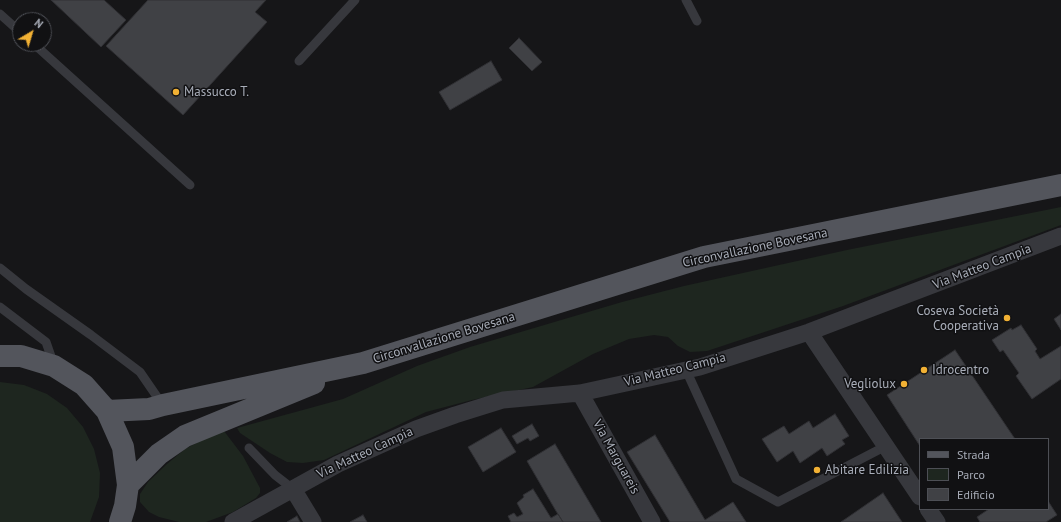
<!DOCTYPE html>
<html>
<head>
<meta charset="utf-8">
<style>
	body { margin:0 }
	#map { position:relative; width:1061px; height:522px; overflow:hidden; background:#161618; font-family:"PT Sans",sans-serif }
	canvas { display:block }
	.legend { position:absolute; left:919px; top:438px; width:130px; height:72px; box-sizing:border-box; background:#111113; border:1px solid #4d4f55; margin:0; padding:5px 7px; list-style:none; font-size:12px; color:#a8adb8 }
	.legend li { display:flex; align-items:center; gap:8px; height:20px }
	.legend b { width:20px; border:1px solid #4d4f55 }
	.north { position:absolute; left:12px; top:12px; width:40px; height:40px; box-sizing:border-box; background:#111113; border:1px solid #4d4f55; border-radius:50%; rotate:38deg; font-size:11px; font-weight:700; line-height:16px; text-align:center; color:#a8adb8 }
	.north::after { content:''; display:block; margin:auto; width:14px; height:18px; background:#f2b134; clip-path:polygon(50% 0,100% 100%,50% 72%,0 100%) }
</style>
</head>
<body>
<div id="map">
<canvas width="1061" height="522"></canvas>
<ul class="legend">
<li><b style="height:5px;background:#53555c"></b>Strada</li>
<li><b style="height:11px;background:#1e261f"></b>Parco</li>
<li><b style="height:11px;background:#404145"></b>Edificio</li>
</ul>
<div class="north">N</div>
</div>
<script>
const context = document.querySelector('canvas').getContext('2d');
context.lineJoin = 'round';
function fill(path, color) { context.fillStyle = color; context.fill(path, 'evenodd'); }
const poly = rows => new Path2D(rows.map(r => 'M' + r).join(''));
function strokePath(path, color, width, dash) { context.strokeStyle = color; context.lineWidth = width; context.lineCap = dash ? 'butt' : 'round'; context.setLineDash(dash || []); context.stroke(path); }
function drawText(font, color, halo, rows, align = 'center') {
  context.font = font + ' "PT Sans",sans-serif'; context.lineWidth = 3; context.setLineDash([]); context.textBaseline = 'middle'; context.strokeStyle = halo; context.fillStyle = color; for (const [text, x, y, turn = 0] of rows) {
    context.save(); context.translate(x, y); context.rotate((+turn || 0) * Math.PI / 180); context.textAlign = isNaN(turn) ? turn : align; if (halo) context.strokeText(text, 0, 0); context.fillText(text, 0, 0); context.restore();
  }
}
const green = poly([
	[1061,207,1061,225,843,306,707,351,690,352,678,346,668,337,654,335,629,339,593,354,533,387,472,400,426,412,324,460,303,463,287,462,270,453,240,433,237,428,343,399,417,366,470,347,622,302,684,286,847,250],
	[0,382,24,385,47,394,67,408,83,427,94,449,100,473,99,497,90,522,0,522],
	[224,431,243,456,260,488,260,493,256,498,233,512,206,522,179,522,159,517,149,512,140,502,140,494,148,482,167,464,185,449,204,439]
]);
const building = poly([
	[51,0,104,0,126,20,101,47,51,0],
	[148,0,266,0,255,12,267,22,183,115,106,46,148,0],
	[519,38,542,62,532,71,509,48,519,38],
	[491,61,502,80,450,110,439,92,491,61],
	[1061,314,1061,330,1054,319,1061,314],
	[1021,325,1037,349,1035,351,1040,359,1061,346,1061,379,1032,399,1016,376,1019,373,1003,350,1000,352,992,340,1011,328,1012,330,1021,325],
	[955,350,1015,439,920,439,920,446,887,395,955,350],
	[835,414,849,436,842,440,845,444,827,456,822,448,800,463,793,451,777,462,762,439,784,426,789,434,809,421,813,428,835,414],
	[532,424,539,436,530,441,528,438,517,444,512,436,532,424],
	[501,428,516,452,483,472,468,447,501,428],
	[655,435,705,520,733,502,746,522,670,522,627,452,655,435],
	[555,444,601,522,563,522,556,511,527,461,555,444],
	[533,489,551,518,558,514,563,522,511,522,508,516,514,513,517,517,523,514,517,503,524,497,523,495,533,489],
	[883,493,902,522,841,522,883,493],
	[1048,501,1057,515,1046,522,980,522,977,517,989,509,1048,509,1048,501],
	[363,515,367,522,350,522,363,515],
	[297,516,300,522,287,522,297,516]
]);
const lane = poly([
	[686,0,697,21],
	[0,14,20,32],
	[34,44,190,185],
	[299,61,355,0],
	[0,268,26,289,91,335,140,372,162,404],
	[0,307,46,342,54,365],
	[686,370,736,479,778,502,886,446],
	[249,448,275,475,293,489]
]);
const street = poly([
	[809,332,920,497],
	[580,393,652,522],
	[293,489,313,522],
	[928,509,937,522],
	[233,522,338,464,416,429,455,415,503,400,580,393,700,367,809,332,1061,236]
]);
const primary = poly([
	[0,356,21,356,54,366,84,385,107,411,123,447,128,485,125,506,120,522],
	[107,411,149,409,163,405,363,363,704,257,1061,185],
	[128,485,159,454,185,436,314,383]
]);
const markers = [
	[176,92,4,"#f2b134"],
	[1007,318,4,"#f2b134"],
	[924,370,4,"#f2b134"],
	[904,384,4,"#f2b134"],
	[817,470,4,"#f2b134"]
];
const poiNames = [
	["Massucco T.",184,92],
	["Coseva Società",999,311,"right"],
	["Cooperativa",999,326,"right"],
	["Idrocentro",932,370],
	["Vegliolux",896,384,"right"],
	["Abitare Edilizia",825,470]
];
const streetNames = [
	["Circonvallazione Bovesana",755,248,-12],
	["Via Matteo Campia",982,267,-21],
	["Circonvallazione Bovesana",444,338,-17],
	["Via Matteo Campia",675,370,-14],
	["Via Matteo Campia",365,453,-25],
	["Via Marguareis",616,457,61]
];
fill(green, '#1e261f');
fill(building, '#404145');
strokePath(building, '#303034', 1);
strokePath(lane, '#37383d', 9);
strokePath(street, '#37383d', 17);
strokePath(primary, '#53555c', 22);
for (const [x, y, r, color] of markers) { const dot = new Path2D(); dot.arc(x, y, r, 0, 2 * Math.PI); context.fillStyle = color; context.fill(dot); strokePath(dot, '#111113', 1.5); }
drawText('13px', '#a8adb8', '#111113', poiNames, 'left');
drawText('13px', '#a8adb8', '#111113', streetNames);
</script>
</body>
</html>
